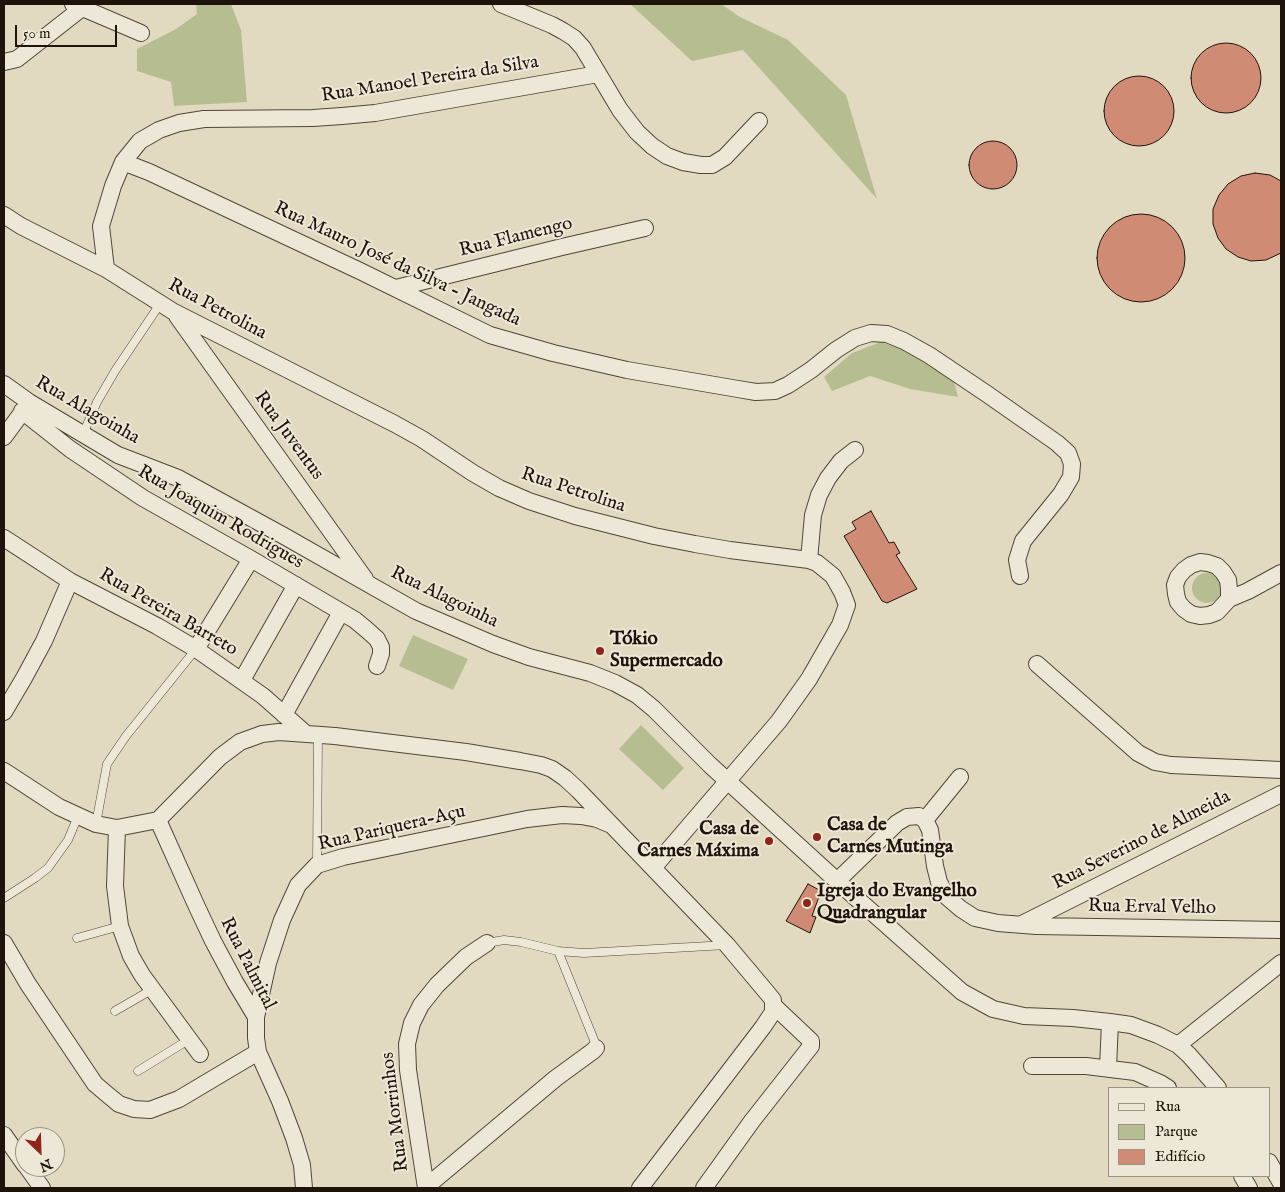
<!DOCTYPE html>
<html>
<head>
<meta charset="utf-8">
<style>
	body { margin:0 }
	#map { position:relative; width:1285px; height:1192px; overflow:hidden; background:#e2dac0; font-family:"IM FELL English",serif }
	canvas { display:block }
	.frame { position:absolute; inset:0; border:5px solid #1f140b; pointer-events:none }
	.legend { position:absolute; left:1108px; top:1087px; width:162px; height:90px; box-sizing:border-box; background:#ece7d6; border:1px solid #9a9385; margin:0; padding:6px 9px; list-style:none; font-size:15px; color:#1f140b }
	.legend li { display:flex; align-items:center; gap:10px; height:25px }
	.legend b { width:25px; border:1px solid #9a9385 }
	.north { position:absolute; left:15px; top:1127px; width:50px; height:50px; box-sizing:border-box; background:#ece7d6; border:1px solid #9a9385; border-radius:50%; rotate:156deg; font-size:14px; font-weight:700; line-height:20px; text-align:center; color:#1f140b }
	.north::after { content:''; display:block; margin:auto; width:18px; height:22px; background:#8f2418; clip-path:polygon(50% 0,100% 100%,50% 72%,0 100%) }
	.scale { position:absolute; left:15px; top:25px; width:102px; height:22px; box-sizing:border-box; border:2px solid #1f140b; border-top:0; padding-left:6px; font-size:15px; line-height:18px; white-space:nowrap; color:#1f140b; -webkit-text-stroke:4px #ece7d6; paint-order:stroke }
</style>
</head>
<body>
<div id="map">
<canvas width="1285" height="1192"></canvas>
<div class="frame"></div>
<ul class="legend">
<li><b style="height:6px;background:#ece7d6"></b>Rua</li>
<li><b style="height:14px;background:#b6be91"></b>Parque</li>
<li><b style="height:14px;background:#d08b74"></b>Edifício</li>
</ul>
<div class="north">N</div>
<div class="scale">50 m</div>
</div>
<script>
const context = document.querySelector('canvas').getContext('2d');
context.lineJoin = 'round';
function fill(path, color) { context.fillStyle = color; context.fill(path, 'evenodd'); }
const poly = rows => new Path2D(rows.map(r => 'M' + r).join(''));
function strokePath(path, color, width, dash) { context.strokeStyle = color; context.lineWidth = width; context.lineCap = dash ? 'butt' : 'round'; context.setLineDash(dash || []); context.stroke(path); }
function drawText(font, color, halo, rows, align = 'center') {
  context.font = font + ' "IM FELL English",serif'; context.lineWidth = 4; context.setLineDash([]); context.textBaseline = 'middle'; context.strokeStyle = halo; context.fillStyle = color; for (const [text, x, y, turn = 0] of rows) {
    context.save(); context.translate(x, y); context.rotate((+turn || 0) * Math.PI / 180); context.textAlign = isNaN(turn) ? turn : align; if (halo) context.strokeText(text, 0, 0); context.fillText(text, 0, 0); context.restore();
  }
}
const green = poly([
	[196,4,231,4,241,30,247,102,174,106,171,82,137,71,137,49,176,29,197,14],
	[630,4,721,4,740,17,788,40,846,95,877,199,743,50,692,61],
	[881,342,905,350,954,381,958,397,910,389,870,376,832,391,824,377,852,353],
	'1192 588a15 15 0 1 1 30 0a15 15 0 1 1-30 0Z',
	[413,635,468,659,453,690,399,666],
	[641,725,684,768,663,790,619,749]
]);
const building = poly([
	'1191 78a35 35 0 1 1 70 0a35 35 0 1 1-70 0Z',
	'1104 111a35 35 0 1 1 70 0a35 35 0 1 1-70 0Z',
	'969 165a24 24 0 1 1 48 0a24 24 0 1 1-48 0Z',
	[1255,173,1270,175,1281,181,1281,253,1266,260,1251,261,1238,257,1226,249,1218,238,1213,224,1213,209,1219,195,1228,184,1241,176,1255,173],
	'1097 258a44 44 0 1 1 88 0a44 44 0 1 1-88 0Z',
	[871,511,889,543,894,542,900,553,896,555,917,589,887,603,882,601,844,536,856,529,852,522,871,511],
	[808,884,821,891,812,916,816,917,810,933,786,921,808,884]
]);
const service = poly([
	[83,434,97,402,115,371,160,304],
	[96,824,107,764,126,736,196,649],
	[317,865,318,734],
	[4,898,35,878,48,868,68,840,78,816],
	[77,938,120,926],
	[487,943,504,940,521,942,558,951,584,953,727,945],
	[558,951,594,1040,596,1048],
	[115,1011,153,989],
	[138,1071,190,1039]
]);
const minor = poly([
	[73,4,141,33],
	[501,4,552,25,563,31,574,38,583,48,620,110,637,132,652,146,667,156,683,162,701,165,712,165,725,157,759,121],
	[4,62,17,59,82,8],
	[123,162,149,172,360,271,490,335,553,353,627,370,738,389,756,392,775,391,788,385,811,370,836,350,855,338,871,333,887,334,904,341,929,355,987,394,1057,443,1068,453,1072,464,1071,477,1061,494,1023,541,1017,560,1020,576],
	[4,215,21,226,106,269,174,312,395,424,422,439,473,473,499,488,529,501,575,516,654,536,695,544,730,550,809,560,817,563,833,576,842,592,847,605,840,625,809,679,779,721,653,868],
	[106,269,101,226,113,186,123,162,140,141,159,130,179,123,204,119,313,118,342,116,375,113,598,74],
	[396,288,562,247,645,228],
	[177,316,365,579],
	[4,384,29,402,118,455,178,478,284,536,416,611,493,644,529,657,590,673,615,683,637,695,654,709,710,765,837,881,962,992,993,1009,1024,1016,1073,1018,1110,1022,1131,1025,1158,1035,1178,1045,1189,1055,1218,1088],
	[22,411,70,449,143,498,251,559,355,620,367,630,377,639,381,647,381,654,377,666],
	[4,437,29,403],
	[4,538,70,581,157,626,196,649,263,696,305,733],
	[809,560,813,515,819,495,828,478,841,461,855,450],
	[1200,562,1208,563,1217,566,1223,572,1228,580,1229,589,1229,599,1217,612,1209,615,1200,616,1191,614,1184,609,1178,602,1176,594,1175,585,1178,577,1184,570,1191,565,1200,562],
	[1229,599,1248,591,1281,573],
	[196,649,251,559],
	[1037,664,1138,753,1155,762,1171,765,1281,770],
	[242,680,296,585],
	[4,712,24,678,44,641,70,581],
	[284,715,341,612],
	[4,771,59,807,96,824,117,828,158,820,220,757,240,742,262,734,279,732,335,736,466,752,520,761,541,765,552,769,565,778,578,790,727,945,769,995,773,1000,773,1012,763,1027,640,1188],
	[925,820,960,777],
	[117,828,115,886,120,926,131,956,142,975,200,1054],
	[837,881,897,823,907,817,919,816,925,820,930,830,935,866,939,882,947,897,961,909,975,918,998,923,1036,926,1281,930],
	[1022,924,1281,794],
	[4,943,28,984,95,1084,108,1095,119,1104,134,1109,150,1110,179,1099,258,1052,256,1038,256,1017,235,982,213,941,197,907,158,820],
	[256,1017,268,963,282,920,298,885,317,865,343,857,527,819,562,815,581,816,597,819,609,824],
	[1178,1045,1281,963],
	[258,1052,280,1101,294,1138,302,1165,304,1188],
	[1032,1066,1086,1066,1135,1072,1160,1083,1168,1088],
	[1108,1068,1110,1022],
	[4,1135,25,1165],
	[1269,1162,1281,1183],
	[27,1167,42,1188],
	[1242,1176,1249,1188],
	[426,1187,556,1078,593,1051,596,1048],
	[426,1188,408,1070,407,1044,412,1023,421,1005,437,985,466,957,487,943],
	[704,1188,752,1121,811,1046,811,1041,774,1006]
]);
const markers = [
	[600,651,5,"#8f2418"],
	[817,837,5,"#8f2418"],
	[769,841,5,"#8f2418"],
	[807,903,5,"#8f2418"]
];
const streetNames = [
	["Rua Manoel Pereira da Silva",430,80,-9],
	["Rua Flamengo",516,238,-14],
	["Rua Mauro José da Silva - Jangada",397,265,25],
	["Rua Petrolina",217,310,28],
	["Rua Alagoinha",87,411,30],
	["Rua Juventus",288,436,54],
	["Rua Petrolina",573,491,18],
	["Rua Joaquim Rodrigues",220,518,30],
	["Rua Alagoinha",444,598,26],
	["Rua Pereira Barreto",168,613,30],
	["Rua Pariquera-Açu",392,829,-13],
	["Rua Severino de Almeida",1142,841,-27],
	["Rua Erval Velho",1152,908,1],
	["Rua Palmital",247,964,63],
	["Rua Morrinhos",396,1112,-97]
];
const poiNames = [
	["Tókio",610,640],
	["Supermercado",610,662],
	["Casa de",827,826],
	["Carnes Mutinga",827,848],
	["Casa de",759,830,"right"],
	["Carnes Máxima",759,852,"right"],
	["Igreja do Evangelho",817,892],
	["Quadrangular",817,914]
];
fill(green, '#b6be91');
fill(building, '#d08b74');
strokePath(building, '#1f140b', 1);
strokePath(service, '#504638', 9);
strokePath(minor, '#504638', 18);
strokePath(service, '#ece7d6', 8);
strokePath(minor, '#ece7d6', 16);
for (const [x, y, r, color] of markers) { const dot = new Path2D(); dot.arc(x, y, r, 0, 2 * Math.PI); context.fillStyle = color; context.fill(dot); strokePath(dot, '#ece7d6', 2); }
drawText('19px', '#1f140b', '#ece7d6', streetNames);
drawText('bold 19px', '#1f140b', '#ece7d6', poiNames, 'left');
</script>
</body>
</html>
